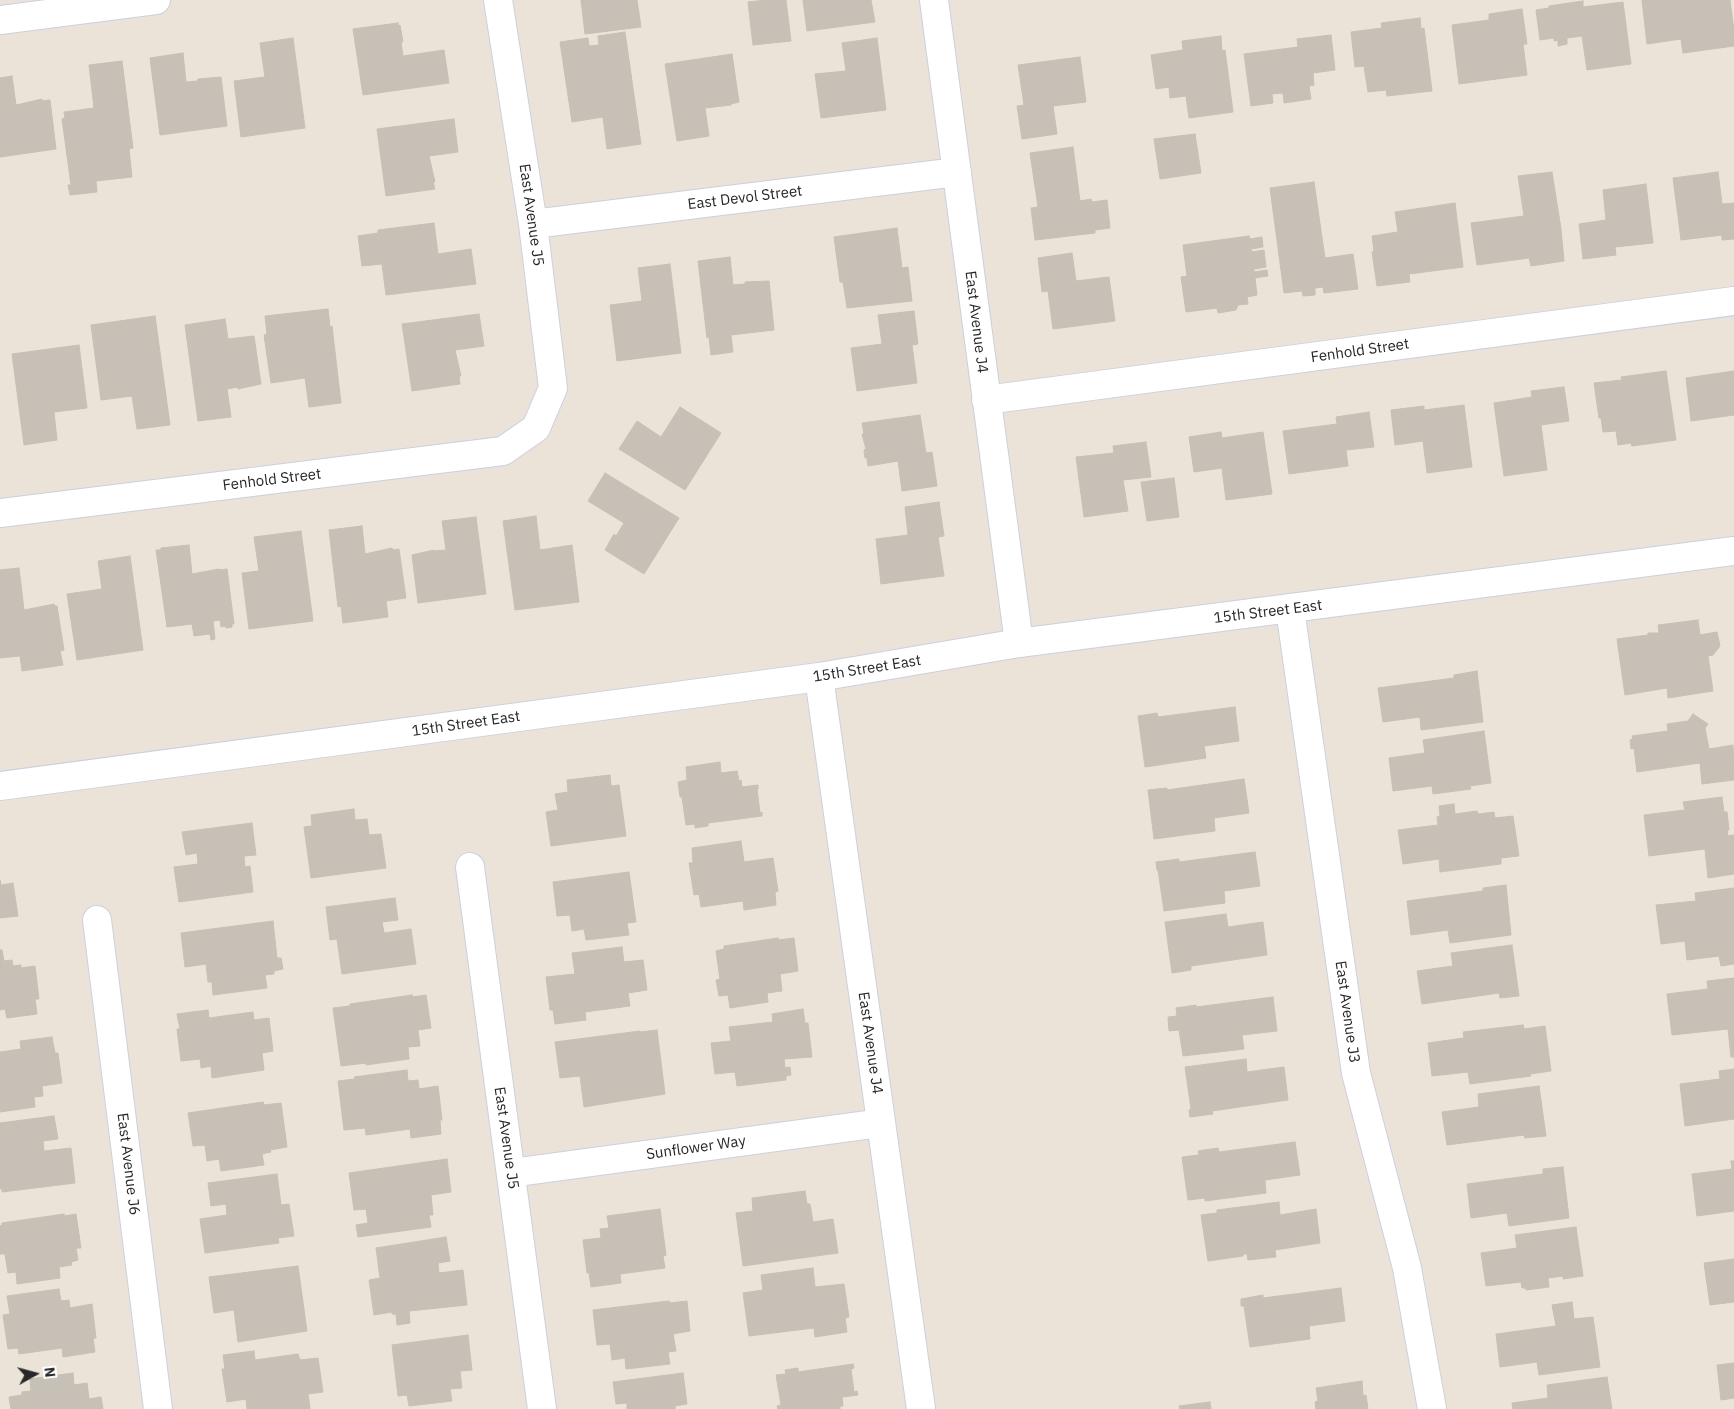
<!DOCTYPE html>
<html>
<head>
<meta charset="utf-8">
<style>
	body { margin:0 }
	#map { position:relative; width:1734px; height:1409px; overflow:hidden; background:#ebe3d7; font-family:"IBM Plex Sans",sans-serif }
	canvas { display:block }
	.north { position:absolute; left:10px; top:1349px; width:50px; height:50px; -webkit-text-stroke:4px #fff; paint-order:stroke; rotate:83deg; font-size:14px; font-weight:700; line-height:20px; text-align:center; color:#272727 }
	.north::after { content:''; display:block; margin:auto; width:18px; height:22px; background:#272727; clip-path:polygon(50% 0,100% 100%,50% 72%,0 100%) }
</style>
</head>
<body>
<div id="map">
<canvas width="1734" height="1409"></canvas>
<div class="north">N</div>
</div>
<script>
const context = document.querySelector('canvas').getContext('2d');
context.lineJoin = 'round';
function fill(path, color) { context.fillStyle = color; context.fill(path, 'evenodd'); }
const poly = rows => new Path2D(rows.map(r => 'M' + r).join(''));
function strokePath(path, color, width, dash) { context.strokeStyle = color; context.lineWidth = width; context.lineCap = dash ? 'butt' : 'round'; context.setLineDash(dash || []); context.stroke(path); }
function drawText(font, color, halo, rows, align = 'center') {
  context.font = font + ' "IBM Plex Sans",sans-serif'; context.lineWidth = 5; context.setLineDash([]); context.textBaseline = 'middle'; context.strokeStyle = halo; context.fillStyle = color; for (const [text, x, y, turn = 0] of rows) {
    context.save(); context.translate(x, y); context.rotate((+turn || 0) * Math.PI / 180); context.textAlign = isNaN(turn) ? turn : align; if (halo) context.strokeText(text, 0, 0); context.fillText(text, 0, 0); context.restore();
  }
}
const building = poly([
	[581,0,637,0,641,27,585,34,581,0],
	[766,0,786,0,791,41,753,45,748,2,766,0],
	[803,0,871,0,875,22,807,31,803,0],
	[1642,0,1730,0,1734,31,1734,46,1683,53,1681,39,1647,44,1642,0],
	[1583,1,1583,7,1623,2,1631,64,1587,70,1582,36,1567,38,1567,44,1558,46,1558,40,1554,41,1554,38,1540,40,1536,10,1549,8,1549,6,1583,1],
	[1522,9,1527,44,1523,44,1527,75,1459,84,1452,25,1489,20,1489,14,1522,9],
	[1420,18,1421,29,1424,28,1432,91,1387,96,1386,90,1368,92,1364,66,1355,67,1351,32,1382,28,1381,23,1420,18],
	[398,23,398,26,400,25,403,42,401,42,403,56,444,50,449,83,363,95,353,29,398,23],
	[625,32,641,144,607,149,603,117,572,122,560,42,588,38,589,46,599,45,598,36,625,32],
	[1331,35,1335,70,1313,73,1314,85,1309,86,1311,99,1284,103,1283,93,1272,94,1273,103,1251,106,1244,54,1298,47,1297,39,1331,35],
	[1221,36,1222,51,1225,50,1233,112,1189,118,1186,96,1170,98,1169,87,1156,89,1151,55,1183,50,1182,41,1221,36],
	[293,38,305,128,241,137,234,81,265,77,260,43,293,38],
	[877,38,886,110,821,118,815,74,846,71,842,43,877,38],
	[183,53,186,82,198,81,198,79,221,77,227,126,160,135,150,58,183,53],
	[732,54,739,102,731,104,731,105,705,108,709,136,677,141,665,64,732,54],
	[1080,57,1086,102,1053,106,1057,134,1022,139,1017,106,1024,105,1018,65,1080,57],
	[122,61,133,148,129,149,132,177,96,181,97,192,70,195,68,185,71,185,62,119,65,118,64,112,94,108,89,65,122,61],
	[12,76,16,105,42,99,42,101,50,100,56,149,0,157,0,78,12,76],
	[454,119,458,152,429,156,435,182,433,182,435,189,386,196,377,129,454,119],
	[1195,134,1201,173,1160,179,1154,139,1195,134],
	[1073,147,1080,201,1091,199,1092,202,1107,200,1110,228,1095,230,1095,233,1035,240,1031,208,1038,207,1030,153,1073,147],
	[1552,172,1561,229,1564,261,1531,266,1529,258,1477,265,1471,223,1524,216,1518,176,1552,172],
	[1718,172,1722,204,1734,203,1734,239,1722,240,1722,235,1681,240,1673,178,1718,172],
	[1314,182,1325,258,1353,254,1358,289,1324,293,1323,287,1315,288,1315,295,1303,296,1302,291,1284,293,1270,188,1314,182],
	[1646,184,1653,243,1615,247,1616,255,1583,259,1579,224,1606,220,1603,190,1646,184],
	[1455,203,1463,267,1409,274,1410,282,1377,286,1372,252,1374,251,1372,236,1398,232,1395,212,1455,203],
	[434,223,438,254,471,249,476,284,386,295,382,264,362,266,358,236,378,233,378,230,434,223],
	[897,228,902,268,908,267,912,301,847,308,843,282,840,282,834,237,897,228],
	[1249,236,1250,239,1262,237,1263,247,1251,249,1252,252,1264,250,1266,267,1254,269,1254,272,1267,270,1268,276,1255,278,1257,295,1247,297,1248,304,1238,305,1236,310,1218,313,1217,308,1186,312,1181,277,1187,276,1183,245,1249,236],
	[1072,253,1076,281,1109,277,1115,321,1053,329,1048,291,1042,292,1038,258,1072,253],
	[730,257,733,285,745,284,745,282,769,281,774,330,731,335,733,352,711,355,709,337,707,338,698,261,730,257],
	[670,264,681,353,617,361,610,305,642,301,638,268,670,264],
	[328,309,330,327,332,326,341,403,309,407,305,378,271,383,264,335,267,334,265,316,328,309],
	[914,311,918,344,912,345,917,383,857,391,851,348,882,344,878,315,914,311],
	[479,314,484,346,455,350,461,376,459,376,460,384,412,391,402,324,479,314],
	[155,316,170,425,137,429,132,396,101,400,91,325,155,316],
	[225,319,228,339,254,336,261,384,238,389,238,387,227,389,231,417,198,421,185,325,225,319],
	[79,345,87,408,54,412,57,440,24,445,12,354,79,345],
	[1666,371,1676,440,1632,446,1631,443,1618,445,1616,431,1603,432,1601,418,1599,418,1594,383,1622,380,1621,377,1666,371],
	[1734,371,1734,415,1691,421,1686,378,1734,371],
	[1564,387,1569,421,1541,425,1547,470,1504,476,1494,403,1532,397,1531,391,1564,387],
	[1464,405,1472,467,1427,473,1423,441,1395,445,1391,410,1424,406,1424,410,1464,405],
	[680,407,721,433,685,490,619,449,637,421,661,437,680,407],
	[1369,412,1374,447,1346,450,1348,466,1289,474,1283,431,1337,424,1336,417,1369,412],
	[920,415,926,453,932,452,937,486,902,491,898,461,868,466,867,458,865,458,864,450,866,449,862,434,864,434,862,423,920,415],
	[1221,432,1222,438,1263,432,1272,494,1226,500,1222,468,1194,472,1189,437,1221,432],
	[1146,442,1151,477,1123,480,1128,511,1084,517,1076,457,1114,453,1113,446,1146,442],
	[605,473,679,518,644,574,605,550,614,534,616,536,624,523,588,501,605,473],
	[1174,478,1179,517,1147,521,1141,482,1174,478],
	[939,502,944,536,938,537,944,576,881,584,876,539,908,535,905,507,939,502],
	[536,516,540,550,572,545,579,602,515,610,503,521,536,516],
	[476,517,486,594,418,603,412,555,434,550,434,551,446,550,442,521,476,517],
	[362,526,365,554,392,548,393,550,399,549,406,598,386,601,388,617,343,623,341,606,338,607,329,530,362,526],
	[301,531,313,621,249,629,242,573,259,571,254,537,301,531],
	[189,545,192,574,219,569,219,570,227,569,234,624,232,624,232,627,226,628,225,626,221,627,220,620,213,621,215,639,211,640,210,634,194,636,192,624,167,627,156,550,161,550,161,548,189,545],
	[130,556,143,650,77,660,67,594,102,589,98,561,130,556],
	[19,568,24,610,54,604,55,606,57,606,64,650,60,651,63,665,22,671,20,656,0,658,0,570,19,568],
	[1698,620,1700,635,1717,632,1720,646,1713,655,1708,656,1713,691,1668,698,1667,688,1625,695,1617,639,1648,635,1648,633,1659,633,1658,625,1698,620],
	[1477,671,1483,722,1421,730,1420,717,1383,722,1378,688,1454,678,1454,675,1477,671],
	[1235,707,1239,741,1204,746,1206,758,1145,767,1138,716,1157,713,1158,717,1235,707],
	[1693,714,1708,724,1705,728,1709,749,1733,745,1734,780,1702,784,1700,763,1637,772,1634,748,1631,749,1630,740,1633,739,1632,736,1668,731,1667,724,1688,721,1693,714],
	[1484,731,1491,783,1470,786,1471,789,1433,794,1432,786,1393,791,1389,758,1425,753,1423,740,1484,731],
	[720,762,721,773,737,771,739,781,741,780,742,787,758,785,758,789,757,789,760,813,762,812,762,816,708,823,708,826,695,828,695,824,686,825,682,797,680,797,678,782,687,780,686,767,720,762],
	[610,775,611,786,619,785,626,836,551,846,546,812,558,810,555,794,568,792,567,780,610,775],
	[1244,779,1249,813,1214,818,1215,831,1154,839,1148,790,1167,788,1167,790,1244,779],
	[1722,797,1724,812,1727,812,1729,830,1727,830,1728,836,1734,835,1734,874,1708,878,1705,849,1649,856,1644,815,1685,810,1683,802,1722,797],
	[1454,804,1455,814,1477,811,1478,814,1494,812,1495,818,1513,816,1519,856,1501,858,1501,864,1440,872,1439,859,1403,864,1398,830,1438,825,1437,817,1440,816,1439,806,1454,804],
	[354,809,355,820,367,819,369,835,381,834,386,868,311,878,304,827,312,826,311,815,354,809],
	[252,823,256,855,244,856,245,867,250,866,253,892,179,902,174,867,198,864,197,853,186,855,182,832,252,823],
	[741,841,744,862,773,858,778,891,775,892,776,905,744,910,743,901,701,907,699,894,694,895,689,863,693,863,692,848,741,841],
	[1255,852,1260,886,1224,891,1225,903,1164,911,1158,870,1157,870,1156,862,1179,859,1179,862,1255,852],
	[629,872,636,922,627,923,629,935,586,940,584,929,572,931,570,915,557,916,553,882,629,872],
	[0,880,1,885,13,883,18,916,0,918,0,880],
	[1506,885,1511,935,1450,943,1448,930,1411,935,1407,901,1483,891,1483,888,1506,885],
	[1734,888,1734,964,1721,966,1719,956,1687,960,1685,941,1661,944,1656,905,1696,901,1695,893,1734,888],
	[395,898,398,920,382,922,384,933,411,929,416,964,342,974,337,939,330,940,326,907,395,898],
	[1226,914,1228,927,1263,922,1267,955,1191,966,1191,970,1172,973,1165,922,1226,914],
	[273,921,277,958,281,958,283,969,274,971,274,974,265,975,267,988,213,995,212,982,208,982,206,964,185,967,181,933,273,921],
	[778,938,778,940,794,938,798,971,780,974,782,991,767,993,768,1002,730,1008,728,995,719,996,716,980,720,979,716,951,724,949,724,946,778,938],
	[1512,945,1519,996,1500,998,1499,993,1422,1004,1417,971,1453,966,1451,953,1512,945],
	[622,947,624,962,643,960,647,990,628,993,630,1006,585,1012,586,1020,555,1024,553,1010,550,1010,546,977,575,974,572,953,622,947],
	[0,950,2,950,4,961,12,960,13,966,21,965,21,968,35,966,39,999,35,999,37,1014,7,1018,5,1009,0,1010,0,950],
	[1734,978,1734,1057,1731,1057,1728,1029,1672,1035,1667,994,1708,989,1707,981,1734,978],
	[412,995,412,997,426,995,431,1028,418,1030,420,1046,408,1047,409,1059,366,1065,366,1063,341,1066,333,1008,350,1006,350,1004,412,995],
	[1273,997,1277,1031,1242,1035,1244,1049,1183,1056,1179,1030,1169,1031,1168,1017,1177,1016,1176,1008,1196,1005,1196,1007,1273,997],
	[803,1009,805,1023,808,1023,812,1057,784,1059,785,1068,790,1067,791,1075,786,1076,786,1080,737,1086,735,1072,715,1074,711,1043,731,1041,729,1027,773,1022,772,1014,803,1009],
	[208,1010,209,1018,253,1012,254,1020,269,1018,273,1051,262,1053,264,1070,212,1078,211,1066,201,1068,200,1059,181,1061,177,1029,180,1029,177,1014,208,1010],
	[1523,1025,1524,1029,1545,1026,1551,1071,1530,1074,1531,1076,1470,1084,1468,1072,1432,1076,1428,1043,1464,1038,1463,1032,1523,1025],
	[657,1030,665,1094,584,1107,580,1076,560,1078,555,1042,640,1031,641,1032,657,1030],
	[52,1037,55,1053,58,1053,62,1083,42,1086,43,1096,34,1097,35,1107,0,1112,0,1052,21,1049,20,1041,52,1037],
	[1246,1059,1247,1072,1284,1067,1288,1100,1212,1111,1213,1114,1190,1117,1189,1110,1191,1109,1185,1067,1246,1059],
	[1734,1069,1734,1119,1685,1126,1680,1084,1720,1079,1719,1071,1734,1069],
	[407,1070,408,1081,418,1080,419,1089,438,1086,442,1120,440,1120,441,1134,411,1138,410,1129,366,1135,365,1128,344,1130,338,1081,355,1079,354,1077,407,1070],
	[1539,1086,1546,1136,1525,1138,1524,1135,1447,1145,1442,1112,1479,1107,1478,1094,1539,1086],
	[263,1102,264,1105,281,1103,287,1147,270,1150,271,1152,262,1154,264,1165,221,1171,219,1159,207,1161,205,1145,193,1146,188,1113,263,1102],
	[54,1116,58,1139,43,1141,44,1151,71,1148,75,1183,2,1192,2,1188,0,1189,0,1123,54,1116],
	[1295,1142,1300,1175,1265,1180,1266,1193,1205,1201,1205,1198,1188,1200,1182,1157,1199,1155,1198,1151,1218,1148,1219,1152,1295,1142],
	[447,1159,451,1192,431,1195,433,1215,429,1215,431,1227,358,1237,356,1225,368,1223,366,1209,354,1210,349,1173,447,1159],
	[1731,1161,1734,1161,1734,1211,1697,1216,1692,1174,1732,1169,1731,1161],
	[1563,1167,1569,1218,1509,1226,1507,1213,1471,1218,1467,1184,1543,1174,1543,1169,1563,1167],
	[277,1174,281,1205,289,1204,294,1236,278,1238,279,1243,205,1253,200,1219,227,1215,226,1204,211,1206,208,1183,277,1174],
	[805,1191,807,1204,810,1204,813,1222,833,1219,838,1253,743,1266,736,1213,753,1211,752,1198,805,1191],
	[1279,1202,1280,1215,1316,1209,1320,1243,1275,1250,1276,1257,1248,1260,1247,1254,1243,1254,1243,1256,1208,1261,1201,1215,1217,1213,1217,1210,1279,1202],
	[660,1209,666,1255,663,1256,665,1268,620,1274,621,1283,591,1287,589,1273,587,1273,583,1240,601,1238,600,1229,609,1228,607,1216,660,1209],
	[64,1214,64,1216,76,1214,81,1248,76,1248,78,1260,71,1262,72,1265,59,1267,60,1278,17,1284,16,1272,8,1273,5,1254,0,1254,0,1226,2,1225,2,1223,64,1214],
	[1576,1227,1583,1276,1563,1279,1563,1276,1548,1278,1549,1287,1526,1290,1525,1281,1524,1281,1525,1288,1522,1288,1521,1282,1486,1286,1481,1253,1517,1248,1515,1235,1576,1227],
	[446,1237,450,1261,438,1263,439,1273,463,1270,467,1305,409,1311,410,1323,397,1325,396,1314,392,1314,392,1312,374,1315,369,1280,380,1278,376,1248,446,1237],
	[1734,1259,1734,1302,1710,1305,1704,1263,1734,1259],
	[298,1266,307,1331,238,1342,234,1310,214,1313,209,1277,298,1266],
	[813,1268,815,1287,844,1284,849,1317,845,1318,847,1332,815,1337,814,1328,749,1336,743,1293,763,1290,761,1275,813,1268],
	[1341,1288,1345,1321,1309,1326,1310,1339,1250,1347,1244,1306,1241,1306,1241,1299,1263,1295,1263,1298,1341,1288],
	[59,1289,61,1301,69,1300,70,1308,92,1304,96,1338,93,1338,95,1352,63,1357,62,1348,19,1354,18,1348,8,1349,3,1315,10,1314,7,1296,59,1289],
	[669,1301,670,1303,687,1301,690,1331,673,1334,676,1351,668,1352,670,1364,626,1369,625,1358,612,1360,610,1344,597,1345,593,1310,669,1301],
	[1572,1302,1574,1319,1593,1317,1600,1367,1539,1375,1537,1362,1500,1367,1496,1334,1556,1326,1552,1305,1572,1302],
	[468,1335,472,1370,460,1371,462,1388,450,1389,452,1401,409,1406,407,1395,398,1396,392,1345,468,1335],
	[254,1351,255,1360,298,1354,300,1360,318,1358,323,1392,308,1394,310,1409,247,1409,246,1399,227,1402,222,1369,225,1369,223,1355,254,1351],
	[1734,1363,1734,1398,1721,1400,1717,1365,1734,1363],
	[853,1364,854,1368,851,1369,854,1392,857,1391,858,1395,842,1397,843,1406,840,1406,840,1409,778,1409,777,1406,781,1405,776,1375,786,1374,785,1370,798,1368,798,1372,853,1364],
	[73,1373,74,1385,87,1383,89,1399,101,1397,103,1409,11,1409,9,1397,22,1395,22,1392,31,1391,30,1379,73,1373],
	[683,1373,687,1404,675,1406,675,1409,627,1409,627,1403,616,1404,613,1382,683,1373],
	[1607,1377,1612,1409,1513,1409,1512,1403,1548,1398,1547,1385,1607,1377],
	[1362,1381,1363,1396,1366,1395,1368,1409,1316,1409,1315,1402,1318,1401,1316,1388,1362,1381],
	[1210,1402,1211,1409,1180,1409,1179,1406,1210,1402]
]);
const minor = poly([
	[934,0,1019,643],
	[0,20,156,0],
	[533,224,957,172],
	[986,400,1734,301],
	[0,513,503,451,536,428,553,388,533,224,498,0],
	[1290,609,1356,1073,1407,1268,1432,1409],
	[819,677,921,1409],
	[470,867,542,1409],
	[97,920,158,1409],
	[511,1173,881,1123]
]);
const tertiary = poly([
	[0,786,819,677,1019,643,1734,551]
]);
const streetNames = [
	["East Devol Street",745,198,-7],
	["East Avenue J5",531,215,82],
	["East Avenue J4",976,322,83],
	["Fenhold Street",1360,351,-8],
	["Fenhold Street",272,480,-7],
	["15th Street East",1268,612,-7],
	["15th Street East",867,669,-9],
	["15th Street East",466,724,-8],
	["East Avenue J3",1347,1012,82],
	["East Avenue J4",870,1043,82],
	["East Avenue J5",506,1138,82],
	["Sunflower Way",696,1148,-8],
	["East Avenue J6",128,1164,83]
];
fill(building, '#c6c0b7');
strokePath(building, '#c6c0b1', 1);
strokePath(minor, '#cccfe2', 30);
strokePath(tertiary, '#cccfe2', 30);
strokePath(minor, '#fff', 28);
strokePath(tertiary, '#fff', 28);
drawText('15px', '#272727', '#fff', streetNames);
</script>
</body>
</html>
